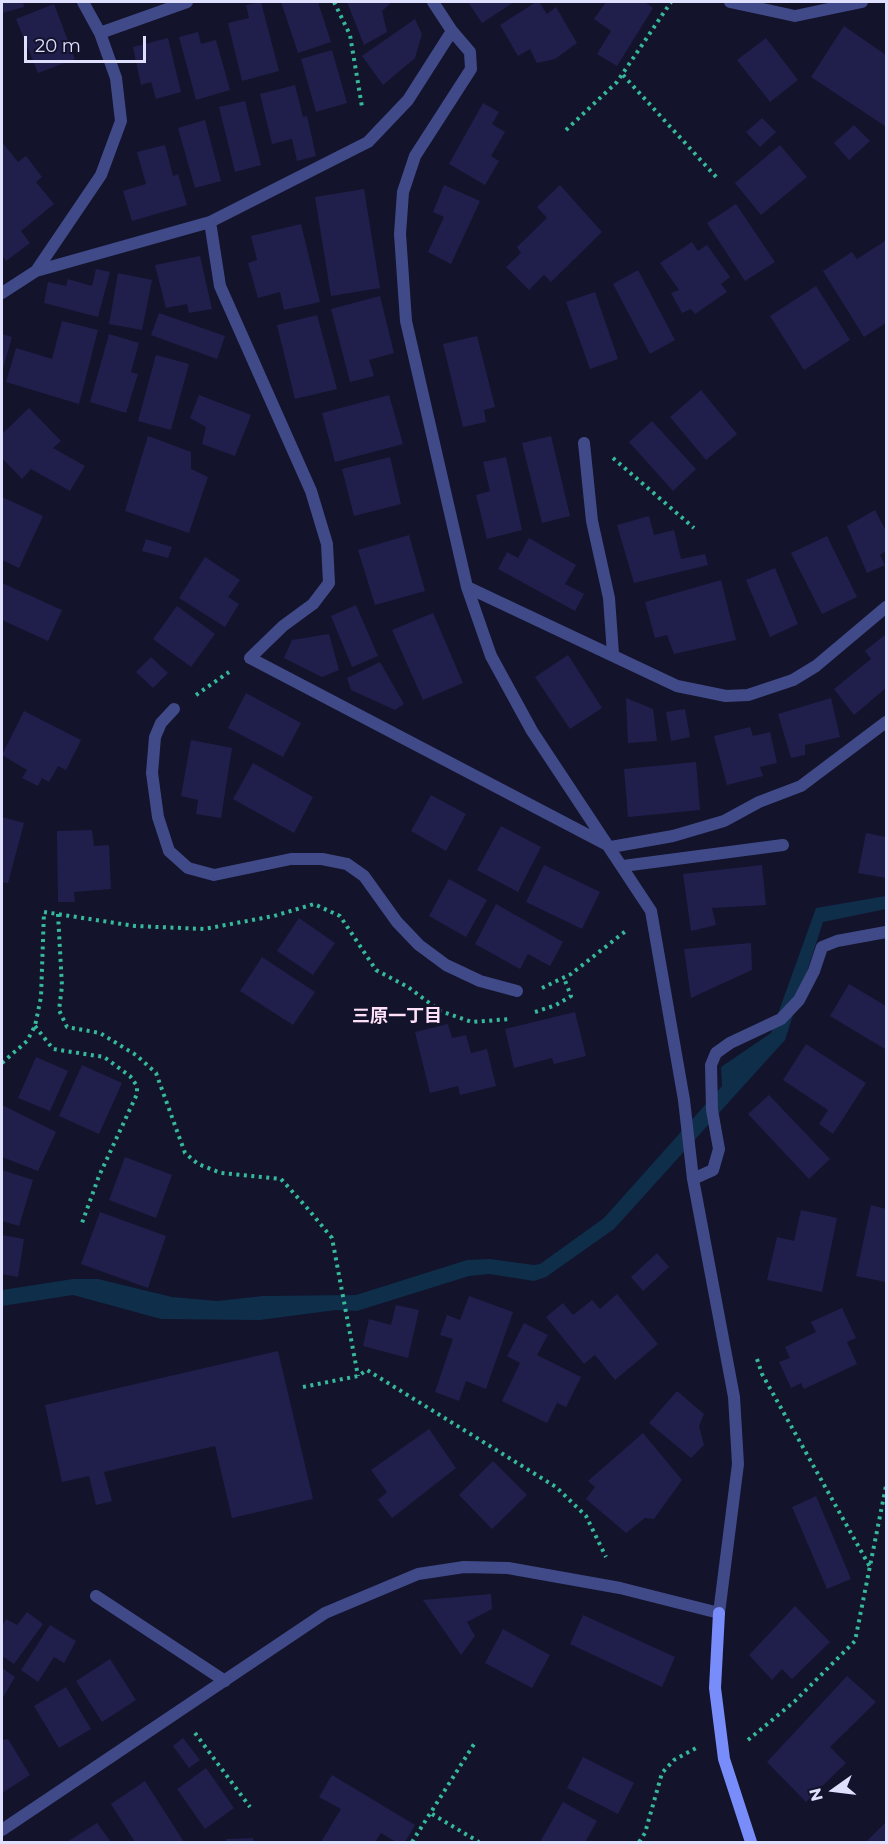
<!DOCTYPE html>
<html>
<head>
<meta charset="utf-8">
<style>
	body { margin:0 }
	#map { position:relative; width:888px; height:1844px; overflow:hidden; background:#13132b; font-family:Montserrat,sans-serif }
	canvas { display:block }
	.frame { position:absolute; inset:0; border:3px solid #dee0fe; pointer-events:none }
	.north { position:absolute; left:804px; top:1760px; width:60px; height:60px; -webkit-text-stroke:4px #13132b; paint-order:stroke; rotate:256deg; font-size:16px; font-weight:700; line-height:24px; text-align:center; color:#dee0fe }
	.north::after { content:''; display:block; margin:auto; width:21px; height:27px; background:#dee0fe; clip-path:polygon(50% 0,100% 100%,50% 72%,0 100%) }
	.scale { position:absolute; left:24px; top:36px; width:122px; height:27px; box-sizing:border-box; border:3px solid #dee0fe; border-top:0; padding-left:8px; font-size:18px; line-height:21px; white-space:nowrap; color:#dee0fe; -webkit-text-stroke:4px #13132b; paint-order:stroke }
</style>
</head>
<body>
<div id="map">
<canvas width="888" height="1844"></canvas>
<div class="frame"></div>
<div class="north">N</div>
<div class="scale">20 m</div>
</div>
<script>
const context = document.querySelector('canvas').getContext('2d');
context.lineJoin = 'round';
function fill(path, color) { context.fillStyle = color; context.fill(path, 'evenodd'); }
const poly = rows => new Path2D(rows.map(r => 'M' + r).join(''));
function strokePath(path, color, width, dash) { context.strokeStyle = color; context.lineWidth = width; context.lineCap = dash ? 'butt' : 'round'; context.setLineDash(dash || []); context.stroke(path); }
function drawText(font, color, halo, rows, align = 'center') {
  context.font = font + ' Montserrat,"Noto Sans JP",sans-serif'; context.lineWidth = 4.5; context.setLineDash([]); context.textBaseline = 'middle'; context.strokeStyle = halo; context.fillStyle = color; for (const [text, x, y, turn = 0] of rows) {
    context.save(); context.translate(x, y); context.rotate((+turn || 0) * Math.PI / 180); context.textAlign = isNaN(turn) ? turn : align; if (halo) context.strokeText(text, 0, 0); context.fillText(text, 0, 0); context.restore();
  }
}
const water = poly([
	[886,896,886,909,823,922,785,1040,614,1229,546,1277,534,1281,489,1274,469,1276,357,1311,336,1310,260,1320,161,1319,73,1295,2,1306,2,1290,73,1279,98,1279,172,1297,217,1301,263,1296,356,1295,467,1260,490,1259,534,1265,540,1264,604,1218,722,1086,721,1067,771,1033,816,908]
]);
const building = poly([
	[2,2,23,2,24,7,2,13],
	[261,2,279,71,242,81,228,23,249,18,246,5],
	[281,2,318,2,331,42,298,53],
	[347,2,389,2,390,4,382,11,387,32,364,45],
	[468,2,514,2,482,23],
	[536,2,539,2,547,14,556,7,577,43,555,59,537,63,530,49,518,56,500,25],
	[606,2,645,2,653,8,617,66,597,54,611,31,594,19],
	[54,4,75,59,38,73,16,19],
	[415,19,422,34,415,58,383,85,362,56],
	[844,26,886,55,885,126,811,77],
	[198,32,201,44,216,40,230,90,196,100,179,37],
	[168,38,181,92,156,99,151,82,141,85,133,47],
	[766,38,798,80,770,102,737,60],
	[332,50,347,103,316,112,301,59],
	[295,85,303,117,307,116,316,156,297,161,292,139,272,144,260,94],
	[245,101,261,165,235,172,219,107],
	[483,103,499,112,492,124,505,132,491,156,499,161,485,185,449,164],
	[762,118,776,132,760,147,746,132],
	[205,120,221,181,195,188,178,128],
	[854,125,870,141,849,160,834,143],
	[2,142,18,162,26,156,42,177,36,182,54,204,21,231,30,243,6,261,2,255],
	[165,145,173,176,178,174,187,205,132,221,123,191,146,184,137,152],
	[780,145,807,177,761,215,735,183],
	[444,185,480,201,451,264,428,252,444,217,433,212],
	[560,185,602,232,551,282,544,275,529,290,506,267,521,253,517,247,547,218,537,207],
	[364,189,380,288,331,296,315,197],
	[736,204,775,262,745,281,707,223],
	[301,224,320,302,284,310,280,292,258,298,248,263,257,260,251,236],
	[885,241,886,323,864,337,823,271,852,252,857,259],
	[692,242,698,251,707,245,730,277,721,284,727,292,695,314,691,309,682,313,671,293,679,290,660,263],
	[200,256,212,309,189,313,187,304,166,308,155,265],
	[96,269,110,272,98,317,44,303,48,282,66,286,68,279,92,286],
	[638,270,675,340,650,354,613,284],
	[118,273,152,280,142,330,109,324],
	[816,286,850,340,804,370,770,316],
	[595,292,618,359,590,369,566,302],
	[380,296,394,353,369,360,374,376,350,382,331,309],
	[159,313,225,336,217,359,151,335],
	[317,315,337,389,295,399,277,325],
	[62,321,98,330,79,404,6,382,16,348,52,359],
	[2,334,12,337,2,372],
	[109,334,139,343,131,372,138,374,126,413,90,402],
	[477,336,495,407,484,410,486,422,463,427,443,344],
	[156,355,189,364,171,430,138,421],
	[701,390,737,434,706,460,670,417],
	[199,395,251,415,235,456,202,444,206,427,190,418],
	[389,395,403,444,335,462,322,413],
	[29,408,61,441,53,448,85,466,70,491,31,469,22,479,2,458,2,434],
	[652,421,696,469,673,491,629,442],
	[148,436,191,452,191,469,208,477,189,533,125,511],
	[551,436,570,516,542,523,522,443],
	[390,457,401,504,354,516,342,469],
	[506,457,522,530,487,539,476,495,490,491,483,462],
	[2,497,43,516,19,568,2,560],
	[875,510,886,531,886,551,880,555,885,565,867,573,847,526],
	[649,516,654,535,674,530,681,559,705,554,708,565,634,583,617,525],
	[409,535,425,591,375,605,358,550],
	[827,536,857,597,822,614,791,553],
	[529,538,576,565,565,584,584,594,575,611,498,569,507,552,518,558],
	[146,539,172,547,168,558,142,551],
	[205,557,240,580,228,597,239,604,225,627,179,598],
	[775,568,798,624,770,637,746,580],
	[721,580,736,640,674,654,667,635,655,638,645,602],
	[2,583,62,610,48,641,2,620],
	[356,605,378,656,352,667,331,616],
	[177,606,215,634,191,667,153,639],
	[433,613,463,683,423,700,392,630],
	[329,634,339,670,322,677,284,658,292,640],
	[886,634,886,688,854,715,834,689,871,659,865,651],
	[568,655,602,708,570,729,535,677],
	[151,657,168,673,153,688,136,672],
	[380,662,404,704,395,710,351,690,347,678],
	[246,693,301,723,283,757,228,728],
	[626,698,653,709,657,741,628,743],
	[831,698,840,737,805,745,805,755,791,758,778,714],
	[685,709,690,737,671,741,666,712],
	[24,711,81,740,66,770,58,766,49,782,42,778,38,786,22,778,27,770,2,755],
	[750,727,753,736,770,732,777,763,760,767,763,776,727,785,714,736],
	[191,740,232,748,221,818,196,814,198,800,181,796],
	[696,762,700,810,628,817,624,769],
	[253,763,313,797,294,833,233,799],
	[431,795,466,814,446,851,411,831],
	[2,817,24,823,8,883,2,882],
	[501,826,541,847,518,892,477,870],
	[92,830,94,846,109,845,111,889,74,892,75,902,58,902,57,831],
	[866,833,886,837,886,878,858,873],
	[544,865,600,892,582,929,526,902],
	[762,865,766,905,712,908,716,925,691,931,683,874],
	[449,879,487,900,466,937,429,916],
	[496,904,563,942,550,966,528,954,520,969,475,944],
	[299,918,335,943,313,975,277,951],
	[751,943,752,970,691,998,684,949],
	[262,957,315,992,293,1025,240,991],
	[849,984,886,1006,885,1049,830,1016],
	[575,1012,586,1056,554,1064,552,1058,514,1068,505,1029],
	[448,1024,452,1038,466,1035,471,1053,487,1049,496,1086,460,1095,458,1086,430,1093,415,1032],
	[806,1044,866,1083,833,1134,819,1124,828,1110,783,1080],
	[36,1057,68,1071,50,1111,18,1098],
	[82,1065,122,1083,99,1134,59,1116],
	[769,1095,830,1159,809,1179,748,1114],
	[2,1105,56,1132,38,1171,2,1157],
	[125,1157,172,1175,156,1218,109,1200],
	[2,1170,33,1180,19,1226,2,1221],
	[871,1205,886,1209,886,1282,856,1276],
	[801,1210,837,1218,822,1292,767,1280,777,1237,794,1241],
	[100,1212,166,1236,148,1288,81,1264],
	[2,1235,24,1239,18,1277,2,1274],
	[657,1253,669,1267,643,1291,631,1277],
	[617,1294,658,1344,615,1380,595,1355,584,1364,546,1317,563,1303,573,1315,592,1300,600,1309],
	[469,1296,513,1312,486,1389,466,1381,459,1401,435,1392,453,1339,440,1335,447,1315,460,1320],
	[396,1305,419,1310,408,1358,363,1346,369,1319,391,1325],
	[842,1308,856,1338,847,1342,857,1364,804,1389,801,1383,791,1388,779,1362,790,1358,785,1347,816,1332,811,1322],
	[524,1323,548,1335,537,1355,581,1377,566,1407,557,1403,547,1423,502,1401,520,1363,507,1356],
	[278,1351,313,1499,232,1518,215,1446,104,1472,112,1501,96,1505,89,1476,62,1482,45,1405],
	[677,1391,704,1414,699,1426,704,1445,691,1458,649,1423],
	[429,1429,456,1468,392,1518,378,1500,387,1492,371,1470],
	[643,1433,682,1480,654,1519,645,1518,626,1533,586,1499,595,1487,588,1481],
	[493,1461,527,1495,492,1529,459,1495],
	[816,1496,851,1579,827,1589,792,1507],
	[491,1594,492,1609,467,1622,475,1636,461,1655,423,1600],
	[795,1606,830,1642,792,1679,782,1669,772,1680,749,1655],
	[27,1612,43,1624,14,1664,2,1656,2,1626,6,1619,17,1625],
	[583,1615,675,1657,662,1687,570,1644],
	[50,1625,76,1641,64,1663,54,1657,38,1682,21,1670],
	[503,1629,550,1655,532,1688,485,1663],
	[110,1659,136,1700,102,1722,76,1681],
	[2,1668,15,1677,2,1699],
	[847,1676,876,1702,830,1747,846,1763,806,1802,767,1762],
	[66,1687,91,1729,59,1748,34,1706],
	[183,1738,200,1760,189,1768,173,1746],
	[8,1739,30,1775,2,1793,2,1740],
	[583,1757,634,1783,618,1814,567,1788],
	[206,1768,234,1808,205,1829,177,1789],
	[332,1775,415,1825,405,1842,396,1842,381,1833,375,1842,321,1842,341,1809,319,1797],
	[145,1781,184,1842,135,1842,111,1804],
	[563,1802,597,1821,585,1842,540,1842],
	[886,1822,886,1842,866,1842],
	[97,1823,111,1842,67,1842],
	[253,1838,253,1842,226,1842,226,1839]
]);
const path = poly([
	[334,2,350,35,362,107],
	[623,75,718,179],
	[566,130,617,82,671,2],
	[613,458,694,528],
	[196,695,229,672],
	[58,914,62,986,59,1010,67,1027,100,1033,136,1055,156,1073,185,1153,198,1164,221,1173,281,1179,308,1209,332,1238,358,1376],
	[542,988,571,974,627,930],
	[535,1012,556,1005,571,996,564,978],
	[35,1026,53,1049,104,1057,130,1076,137,1086,137,1094,99,1176,82,1223],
	[2,1063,27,1041,35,1026,41,997,44,912,135,926,204,929,274,916,314,904,340,916,376,970,408,987,440,1011,472,1022,510,1019],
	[757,1359,762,1374,870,1567],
	[303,1387,358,1376,367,1370,556,1487,586,1516,606,1557],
	[195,1733,250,1807],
	[748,1740,795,1701,855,1641,886,1486],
	[432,1814,479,1842],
	[412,1842,476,1741],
	[639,1842,645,1833,662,1773,674,1760,696,1748]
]);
const street = poly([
	[83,2,100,33],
	[730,2,795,16,862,2],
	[210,222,220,286,311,491,327,544,329,583,313,604,283,626,250,658,611,847,673,836,724,821,759,802,801,786,886,722],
	[36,271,101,175,121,121,116,78,100,33,187,2],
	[2,293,36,271,210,222,368,142,408,100,452,31],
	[584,443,592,521,609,598,613,654],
	[467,587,677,686,726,696,748,695,793,680,816,666,886,607],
	[174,709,161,723,155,737,152,773,158,817,169,851,188,868,214,875,291,859,322,859,347,864,364,876,397,922,419,945,446,965,480,981,517,991],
	[623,866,783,845],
	[693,1179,713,1170,719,1149,712,1110,711,1065,716,1053,730,1043,781,1019,799,1000,814,971,822,947,837,941,886,932],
	[96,1596,225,1681],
	[2,1830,325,1613,418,1574,464,1567,508,1568,620,1588,719,1613,738,1464,734,1397,693,1179,684,1100,651,911,532,731,491,656,467,587,406,321,400,234,403,192,415,156,471,69,470,52,452,31,433,2]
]);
const secondary = poly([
	[719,1613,715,1688,724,1759,751,1842]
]);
const neighbourhoodNames = [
	["三原一丁目",397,1017]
];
fill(water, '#0e2e49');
fill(building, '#201f4c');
strokePath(path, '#36b99a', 4, [3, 4.5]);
strokePath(street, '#404a88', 12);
strokePath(secondary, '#798dfa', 12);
drawText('bold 18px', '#fee0f8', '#13132b', neighbourhoodNames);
</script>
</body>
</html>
